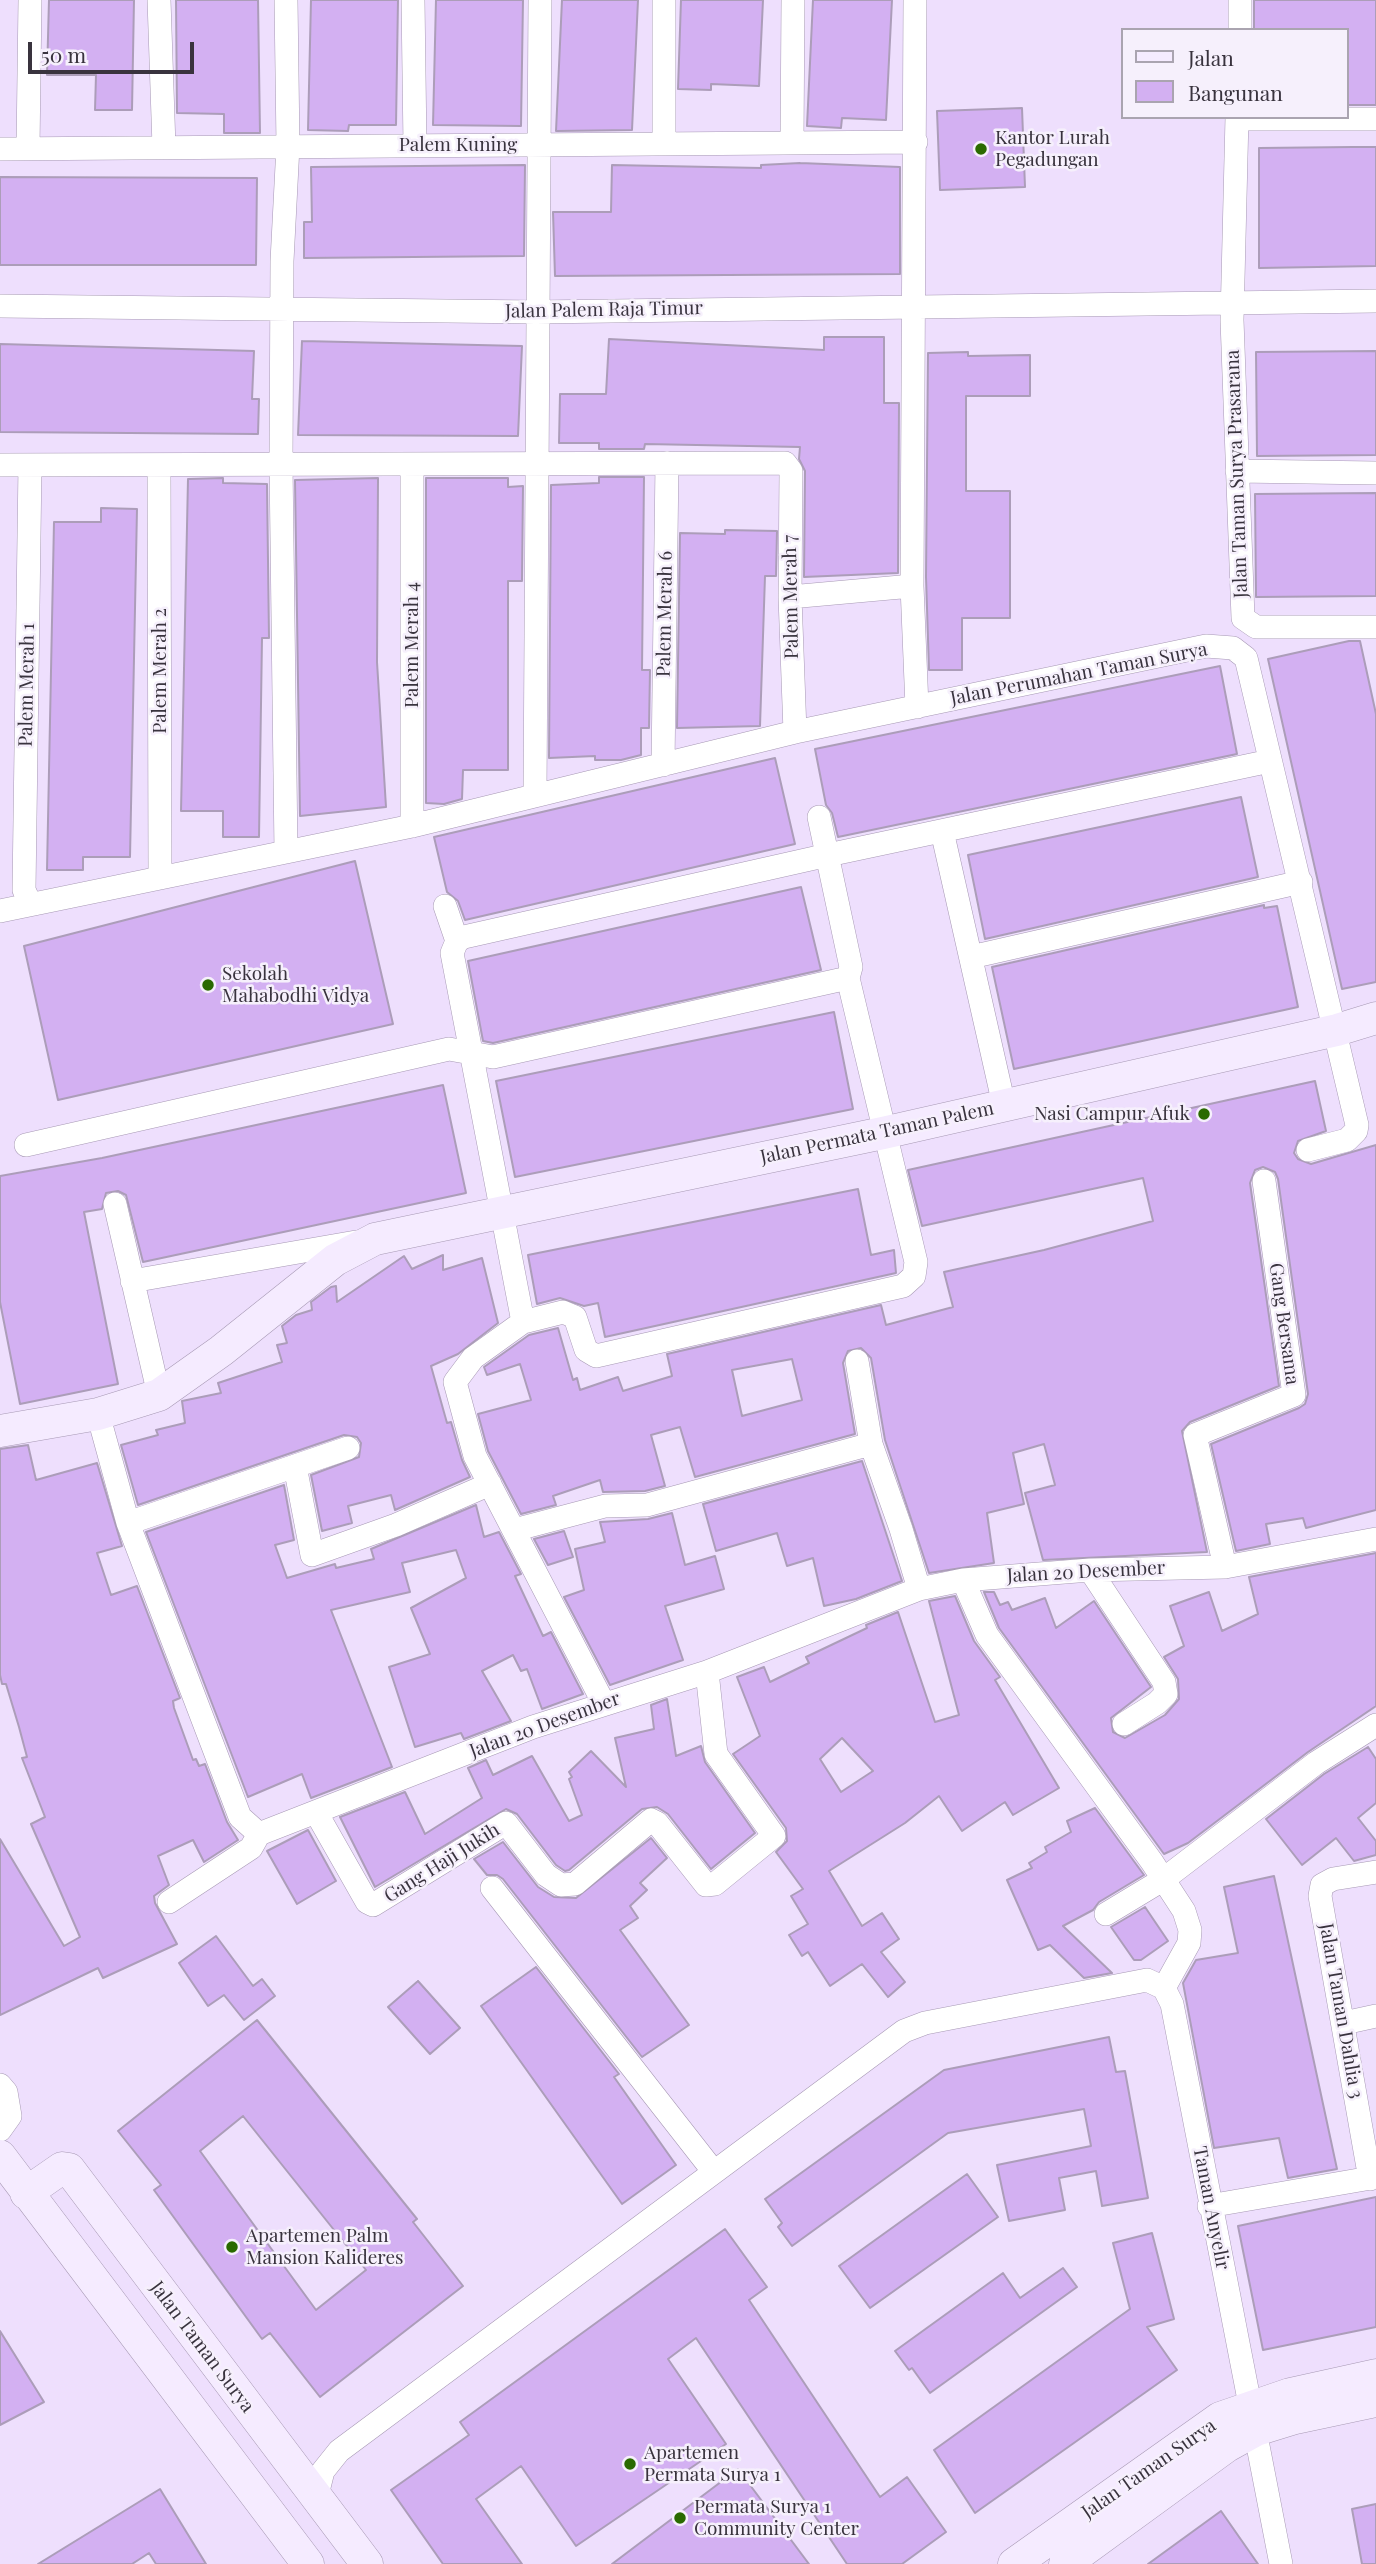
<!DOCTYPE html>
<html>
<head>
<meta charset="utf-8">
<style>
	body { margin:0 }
	#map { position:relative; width:1376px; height:2564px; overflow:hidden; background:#eedffd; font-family:"Playfair Display",serif }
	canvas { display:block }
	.legend { position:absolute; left:1121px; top:28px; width:228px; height:91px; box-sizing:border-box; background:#f6f0fc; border:2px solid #aaa4b0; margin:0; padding:9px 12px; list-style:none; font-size:21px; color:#39333e }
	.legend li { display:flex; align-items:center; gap:14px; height:35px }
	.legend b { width:35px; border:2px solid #aaa4b0 }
	.scale { position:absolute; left:28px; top:42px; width:166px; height:32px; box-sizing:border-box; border:4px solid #39333e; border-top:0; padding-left:9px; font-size:21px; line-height:24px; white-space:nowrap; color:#39333e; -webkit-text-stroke:5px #f6f0fc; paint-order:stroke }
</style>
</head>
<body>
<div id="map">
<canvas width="1376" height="2564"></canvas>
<ul class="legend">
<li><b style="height:9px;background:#f5ebff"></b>Jalan</li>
<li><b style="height:19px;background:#d3b0f2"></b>Bangunan</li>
</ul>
<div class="scale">50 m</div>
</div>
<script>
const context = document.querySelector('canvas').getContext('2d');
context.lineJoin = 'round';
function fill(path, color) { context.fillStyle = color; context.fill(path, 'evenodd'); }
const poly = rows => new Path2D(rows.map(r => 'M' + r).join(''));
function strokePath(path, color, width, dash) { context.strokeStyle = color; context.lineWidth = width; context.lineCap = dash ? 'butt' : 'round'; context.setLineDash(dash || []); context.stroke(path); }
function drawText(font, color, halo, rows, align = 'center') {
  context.font = font + ' "Playfair Display",serif'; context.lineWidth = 5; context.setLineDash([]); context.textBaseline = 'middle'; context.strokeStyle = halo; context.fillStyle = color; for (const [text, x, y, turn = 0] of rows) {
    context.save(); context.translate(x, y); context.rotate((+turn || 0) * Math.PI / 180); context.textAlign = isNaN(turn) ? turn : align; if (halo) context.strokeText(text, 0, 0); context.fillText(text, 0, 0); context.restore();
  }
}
const building = poly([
	[49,0,134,0,132,110,95,110,96,75,47,75,49,0],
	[176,0,258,0,260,133,224,133,224,114,177,113,176,0],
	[311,0,398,0,396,125,349,125,348,131,308,130,311,0],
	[436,0,523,0,521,126,433,125,436,0],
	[562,0,638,0,632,130,556,131,562,0],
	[681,0,763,0,759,86,711,84,711,90,678,89,681,0],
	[813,0,892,0,886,120,842,118,841,128,807,126,813,0],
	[1254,0,1376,0,1376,105,1346,105,1346,30,1254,30,1254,0],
	[1022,108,1025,187,940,190,937,111,1022,108],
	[1353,147,1376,147,1376,266,1259,268,1259,148,1353,147],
	[800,163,900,167,900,274,555,276,553,212,611,212,612,165,761,168,761,165,800,163],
	[525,165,524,256,304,258,304,222,312,222,311,167,525,165],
	[0,177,257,178,256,265,0,265,0,177],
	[824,337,884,337,884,403,899,403,898,573,804,577,805,471,799,459,800,447,645,444,644,449,599,449,599,443,559,443,560,394,606,394,609,339,824,350,824,337],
	[302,341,522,346,518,436,298,435,302,341],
	[0,344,254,351,252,399,259,399,258,434,0,432,0,344],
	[1376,351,1376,455,1257,456,1256,352,1376,351],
	[968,352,968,356,1030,355,1030,396,966,396,966,491,1010,491,1010,618,962,618,962,670,929,670,926,577,928,353,968,352],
	[599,477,644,477,642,670,650,670,649,728,641,728,641,755,621,760,595,760,595,756,549,758,551,485,599,483,599,477],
	[223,478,223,483,267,484,269,638,262,638,259,837,223,837,223,811,181,811,188,479,223,478],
	[378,478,377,662,386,807,300,816,295,480,378,478],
	[426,478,508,478,508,487,523,486,522,581,508,581,508,770,463,770,462,799,444,804,426,803,426,478],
	[1376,493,1376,596,1256,597,1255,494,1376,493],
	[101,508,137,509,130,857,83,857,83,870,47,870,54,522,101,522,101,508],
	[725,530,777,531,776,576,765,576,760,726,677,728,680,533,725,534,725,530],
	[1349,641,1360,641,1376,714,1376,982,1342,989,1268,659,1349,641],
	[1220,666,1237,754,838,837,832,813,826,805,815,749,1220,666],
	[775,758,795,844,465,920,458,901,447,892,434,837,775,758],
	[1241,797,1258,877,985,939,968,855,1241,797],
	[355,861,393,1024,58,1100,24,946,355,861],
	[801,887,821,970,493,1043,483,1041,468,961,801,887],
	[1264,905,1264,908,1277,906,1298,1007,1014,1069,992,967,1264,905],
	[834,1012,853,1109,515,1177,496,1081,834,1012],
	[1315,1081,1326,1131,1298,1141,1294,1153,1298,1159,1311,1164,1376,1145,1376,1510,1306,1528,1303,1518,1266,1524,1270,1544,1236,1551,1211,1444,1299,1408,1305,1404,1308,1394,1278,1179,1275,1172,1263,1167,1255,1170,1250,1183,1279,1386,1190,1422,1182,1431,1207,1552,1043,1560,1025,1493,1055,1485,1044,1444,1013,1453,1024,1504,987,1513,994,1563,929,1573,885,1440,871,1358,861,1348,848,1351,843,1363,855,1434,695,1477,680,1427,651,1435,665,1486,645,1491,603,1492,600,1480,553,1496,556,1505,521,1514,488,1451,478,1414,531,1400,520,1364,487,1375,484,1367,529,1335,558,1328,573,1380,577,1378,580,1390,618,1377,623,1391,672,1376,667,1354,881,1305,886,1325,953,1307,944,1272,1044,1250,1153,1221,1143,1178,922,1226,908,1170,1315,1081],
	[792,1359,802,1400,742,1416,732,1370,792,1359],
	[443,1085,466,1193,143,1262,126,1195,118,1191,106,1193,102,1209,84,1212,118,1384,20,1404,0,1302,0,1176,102,1158,443,1085],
	[858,1189,871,1255,894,1250,896,1273,605,1337,598,1303,584,1306,560,1298,537,1304,528,1255,858,1189],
	[443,1255,443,1270,482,1258,498,1323,458,1354,431,1366,447,1423,451,1422,462,1460,470,1477,395,1510,391,1495,348,1506,352,1523,322,1531,311,1475,359,1457,361,1443,357,1437,344,1435,138,1505,121,1445,158,1435,156,1430,185,1423,182,1401,221,1393,218,1383,282,1362,277,1345,287,1343,282,1326,296,1315,312,1310,311,1302,331,1287,336,1286,337,1302,404,1256,412,1269,443,1255],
	[28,1445,36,1480,97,1463,122,1546,97,1553,111,1595,137,1586,180,1698,173,1701,174,1708,193,1760,196,1759,199,1766,205,1764,227,1822,238,1840,204,1862,193,1840,158,1856,169,1885,154,1896,155,1903,177,1944,103,1978,98,1968,0,2015,0,1839,64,1946,80,1937,31,1824,45,1817,22,1758,27,1757,19,1727,6,1684,2,1684,0,1675,0,1449,28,1445],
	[862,1461,902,1581,856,1599,824,1606,813,1558,787,1566,777,1533,716,1551,703,1504,862,1461],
	[284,1485,294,1540,275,1545,287,1578,335,1564,336,1568,374,1559,371,1549,476,1505,484,1537,499,1532,521,1574,515,1576,543,1636,551,1632,583,1694,542,1709,527,1669,521,1671,513,1655,482,1671,511,1721,464,1739,461,1733,415,1747,389,1667,430,1654,411,1608,466,1578,456,1550,402,1563,410,1592,331,1610,392,1767,311,1798,302,1774,248,1797,146,1532,284,1485],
	[672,1513,685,1565,715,1556,724,1589,665,1606,683,1660,610,1685,564,1597,584,1590,575,1549,605,1542,600,1522,648,1519,672,1513],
	[564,1531,573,1557,548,1565,534,1539,564,1531],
	[1376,1553,1376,1706,1308,1752,1188,1843,1164,1854,999,1628,984,1592,994,1592,1000,1605,1008,1602,1012,1610,1045,1598,1056,1628,1094,1601,1151,1687,1111,1718,1113,1732,1125,1738,1165,1715,1179,1699,1178,1679,1164,1657,1184,1646,1170,1606,1209,1592,1222,1631,1258,1614,1249,1577,1376,1553],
	[955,1596,974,1641,1000,1677,995,1680,1059,1788,1013,1815,1005,1802,962,1831,939,1796,905,1823,829,1871,862,1926,882,1913,899,1939,881,1952,905,1982,888,1997,862,1964,830,1986,808,1952,802,1956,789,1935,808,1924,791,1896,803,1889,776,1852,787,1841,786,1828,733,1754,760,1736,737,1677,764,1667,770,1682,809,1663,806,1657,867,1628,866,1625,898,1612,935,1722,959,1715,929,1601,955,1596],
	[842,1738,873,1771,841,1792,820,1759,842,1738],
	[667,1699,676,1756,701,1746,705,1762,755,1833,711,1869,668,1814,657,1807,642,1809,569,1870,565,1871,556,1865,517,1814,506,1809,375,1887,340,1817,405,1792,425,1834,482,1798,468,1768,486,1760,493,1775,532,1756,569,1821,582,1815,569,1779,572,1777,569,1772,591,1751,626,1787,615,1738,654,1729,651,1705,667,1699],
	[1368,1747,1376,1759,1376,1803,1358,1818,1376,1841,1376,1855,1354,1861,1336,1838,1302,1865,1266,1819,1324,1774,1368,1747],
	[1095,1808,1144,1875,1099,1902,1093,1910,1063,1926,1112,1973,1084,1978,1050,1945,1038,1950,1007,1880,1032,1868,1029,1863,1047,1852,1045,1847,1071,1832,1067,1821,1095,1808],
	[308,1830,336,1881,297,1904,267,1851,308,1830],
	[651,1838,667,1858,640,1883,647,1890,630,1906,638,1918,620,1930,689,2025,642,2057,503,1879,497,1875,487,1875,474,1859,503,1842,538,1887,554,1897,576,1898,651,1838],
	[1274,1876,1337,2169,1288,2178,1279,2138,1214,2148,1183,1983,1196,1960,1238,1953,1224,1887,1274,1876],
	[1145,1907,1168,1941,1141,1960,1134,1960,1111,1927,1145,1907],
	[216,1936,253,1986,262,1979,275,1996,244,2020,224,1995,208,2006,179,1963,216,1936],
	[536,1967,619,2074,614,2077,676,2165,622,2204,481,2006,536,1967],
	[418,1981,460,2028,430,2054,388,2007,418,1981],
	[257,2020,417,2219,413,2222,463,2286,320,2397,270,2333,262,2339,154,2190,161,2185,118,2131,257,2020],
	[243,2116,366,2270,316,2310,200,2151,243,2116],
	[1109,2037,1116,2072,1125,2071,1148,2198,1102,2206,1096,2171,1059,2178,1065,2210,1009,2221,997,2165,1091,2146,1084,2109,948,2133,792,2246,778,2227,782,2223,765,2199,944,2070,1109,2037],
	[967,2174,998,2217,870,2308,839,2266,967,2174],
	[1376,2197,1376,2327,1263,2350,1238,2226,1376,2197],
	[725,2229,767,2287,749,2300,880,2497,907,2477,946,2532,902,2564,847,2564,696,2338,668,2359,726,2444,576,2546,521,2466,476,2499,522,2564,443,2564,391,2490,469,2435,460,2422,725,2229],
	[1152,2233,1174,2319,1147,2327,1177,2370,975,2513,934,2450,1130,2309,1113,2243,1152,2233],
	[1063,2268,1077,2287,930,2393,912,2368,909,2370,895,2351,1003,2273,1020,2298,1063,2268],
	[0,2331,44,2402,0,2425,0,2331],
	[738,2469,809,2564,612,2564,738,2469],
	[160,2489,206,2564,156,2564,149,2553,132,2564,38,2564,160,2489],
	[1376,2504,1376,2564,1362,2564,1352,2509,1376,2504],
	[1221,2511,1258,2564,1148,2564,1221,2511]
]);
const street = poly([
	[159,0,164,147],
	[286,0,288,146,282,261,281,464,286,852],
	[413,0,415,146],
	[915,0,912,586,917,707],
	[1240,30,1240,0],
	[1237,117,1232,320,1243,618,1256,627,1376,627],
	[1237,119,1376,119],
	[664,143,664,0],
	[792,143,793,0],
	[28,148,30,0],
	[0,149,916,142],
	[0,306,536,312,1376,301],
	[412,464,412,826],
	[0,465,785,463,791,471,790,597,795,732],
	[159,465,160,878],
	[1237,471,1376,473],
	[790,597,912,586],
	[663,765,667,463],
	[535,795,540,0],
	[942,831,1004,1105],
	[30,903,24,890,30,465],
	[445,906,457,941],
	[0,911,412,826,795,732,1206,646,1233,648,1246,658,1357,1125,1356,1131,1347,1140,1308,1150],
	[971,957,1301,882],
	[26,1145,449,1049,493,1057,848,978],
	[115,1204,159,1395],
	[132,1281,356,1242],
	[523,1322,452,953,457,941,464,937,828,855,1270,761],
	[857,1361,871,1444,901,1529,919,1589],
	[98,1414,128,1523,240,1817,259,1834,533,1727,707,1672,919,1589,963,1580,1090,1570,1225,1567,1376,1539],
	[295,1466,312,1555,396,1525,490,1484],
	[128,1523,348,1448],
	[514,1530,605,1506,647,1505,871,1444],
	[1225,1567,1195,1435,1294,1395,1264,1181],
	[1090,1570,1164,1682,1166,1694,1157,1703,1124,1724],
	[963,1580,987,1635,1152,1862,1184,1911,1190,1930,1189,1943,1164,1988],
	[603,1702,475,1456,455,1382,473,1358,523,1322,563,1312,575,1317,586,1350,596,1356,903,1286,914,1276,916,1262,848,978,851,967,819,817],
	[317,1814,367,1902,373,1905,506,1823,546,1875,561,1885,575,1884,651,1820,657,1823,706,1885,715,1884,774,1836,716,1754,707,1672],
	[492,1888,714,2172],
	[169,1902,251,1848,259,1834],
	[1106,1914,1164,1879,1316,1763,1376,1725],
	[1164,1988,1172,2004,1281,2564],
	[1344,2023,1376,2016],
	[0,2085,6,2092,10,2116,0,2130],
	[1370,2179,1320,1896,1322,1885,1333,1879,1376,1872],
	[1209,2206,1376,2177],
	[317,2495,323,2471,339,2451,904,2031,925,2023,1147,1980,1164,1988]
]);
const secondary = poly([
	[0,1431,98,1414,159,1395,221,1351,335,1260,375,1239,883,1133,1337,1030,1376,1018],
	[0,2156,308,2564],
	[26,2193,62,2168,69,2169,367,2564],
	[1014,2564,1220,2418,1290,2394,1376,2375],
	[1065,2564,1227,2446,1256,2430,1295,2418,1376,2401]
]);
const markers = [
	[981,149,7,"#2a6a00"],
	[208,985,7,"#2a6a00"],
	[1204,1114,7,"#2a6a00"],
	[232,2247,7,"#2a6a00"],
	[630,2464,7,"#2a6a00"],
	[680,2518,7,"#2a6a00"]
];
const poiNames = [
	["Kantor Lurah",995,138],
	["Pegadungan",995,160],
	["Sekolah",222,974],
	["Mahabodhi Vidya",222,996],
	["Nasi Campur Afuk",1190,1114,"right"],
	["Apartemen Palm",246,2236],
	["Mansion Kalideres",246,2258],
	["Apartemen",644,2453],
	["Permata Surya 1",644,2475],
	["Permata Surya 1",694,2507],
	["Community Center",694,2529]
];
const streetNames = [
	["Palem Kuning",458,145],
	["Jalan Palem Raja Timur",604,310,-1],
	["Jalan Taman Surya Prasarana",1237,474,-92],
	["Palem Merah 7",791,597,-91],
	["Palem Merah 6",665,614,-89],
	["Palem Merah 4",412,645,-90],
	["Palem Merah 2",160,671,-90],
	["Jalan Perumahan Taman Surya",1079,674,-11],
	["Palem Merah 1",27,685,-89],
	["Jalan Permata Taman Palem",877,1133,-12],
	["Gang Bersama",1284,1324,82],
	["Jalan 20 Desember",1086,1572,-3],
	["Jalan 20 Desember",545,1725,-20],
	["Gang Haji Jukih",442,1863,-32],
	["Jalan Taman Dahlia 3",1341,2011,80],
	["Taman Anyelir",1211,2208,79],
	["Jalan Taman Surya",202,2347,53],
	["Jalan Taman Surya",1149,2469,-35]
];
fill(building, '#d3b0f2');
strokePath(building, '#ac9db9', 2);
strokePath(street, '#a799b4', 24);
strokePath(secondary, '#a799b4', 33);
strokePath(street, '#fff', 23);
strokePath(secondary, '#f5ebff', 32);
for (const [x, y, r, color] of markers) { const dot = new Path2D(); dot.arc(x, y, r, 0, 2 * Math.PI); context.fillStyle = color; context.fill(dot); strokePath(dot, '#f6f0fc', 2.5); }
drawText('19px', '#39333e', '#f6f0fc', poiNames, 'left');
drawText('19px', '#39333e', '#f6f0fc', streetNames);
</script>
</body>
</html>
